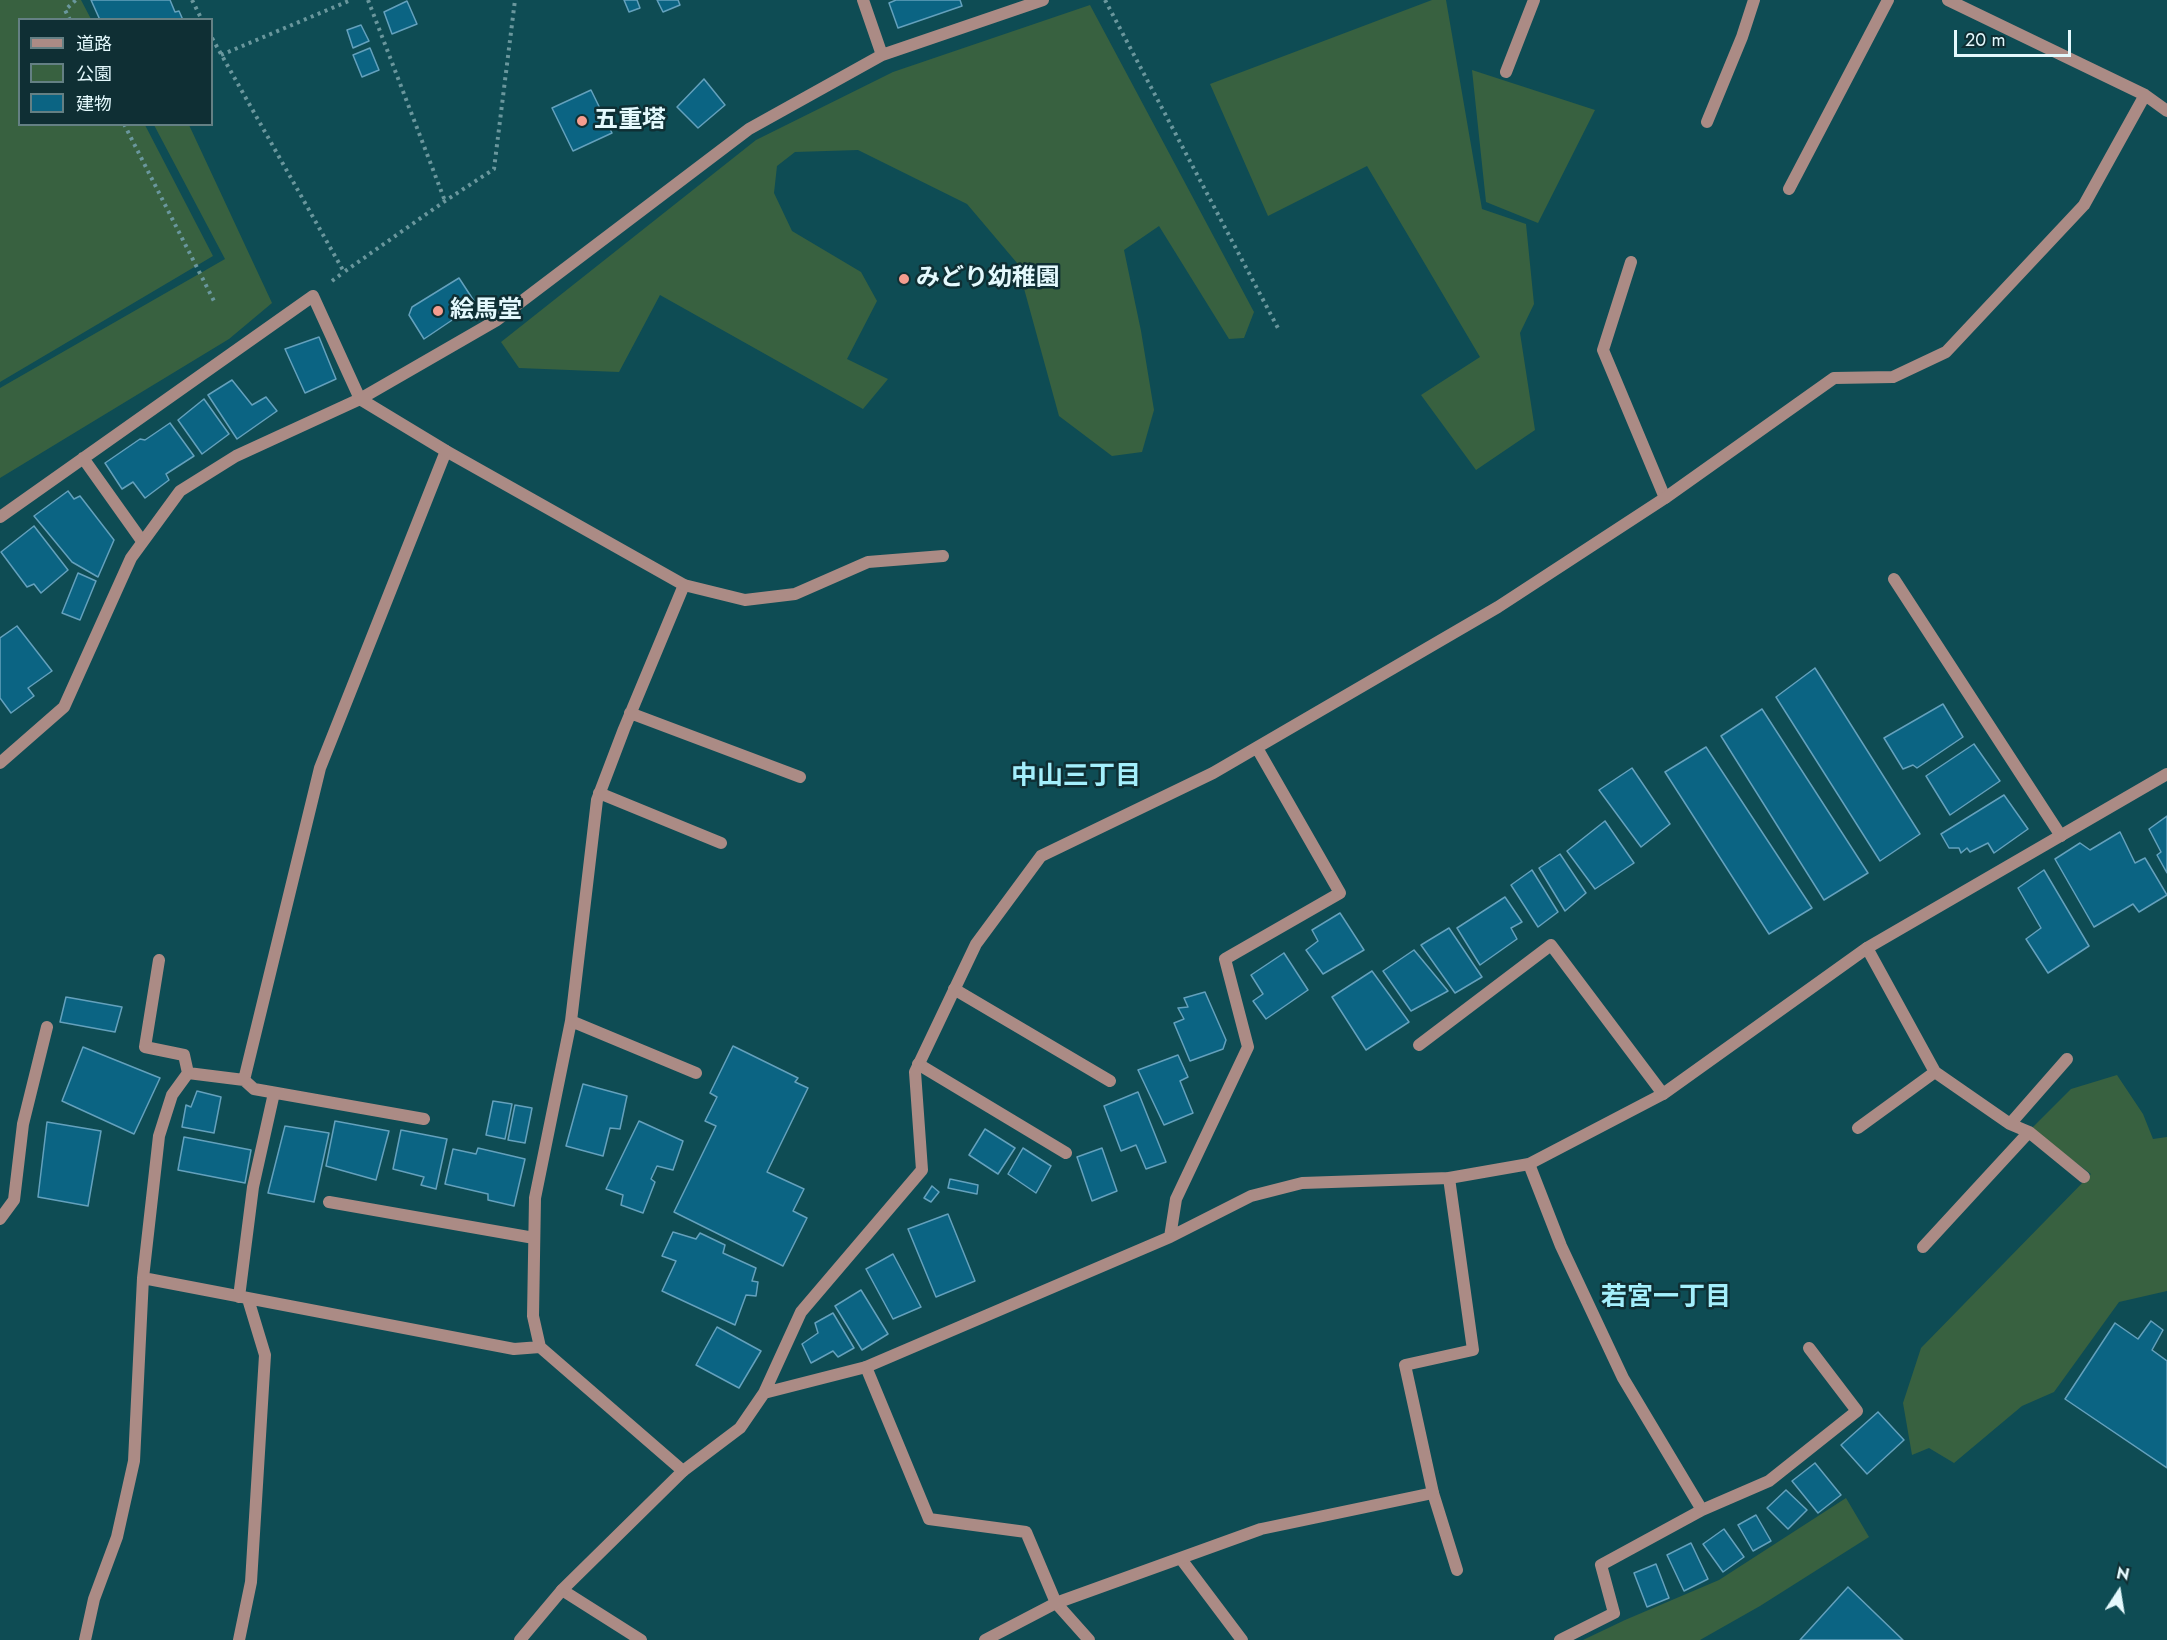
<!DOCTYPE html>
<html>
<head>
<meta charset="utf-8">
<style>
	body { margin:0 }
	#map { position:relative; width:2167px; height:1640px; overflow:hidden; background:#0e4c54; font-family:Jost,"Noto Sans JP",sans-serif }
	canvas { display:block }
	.legend { position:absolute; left:18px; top:18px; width:195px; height:108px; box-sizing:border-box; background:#0f2f34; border:2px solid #648084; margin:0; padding:8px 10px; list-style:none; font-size:18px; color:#e4f9fd }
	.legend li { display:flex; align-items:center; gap:12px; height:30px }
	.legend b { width:30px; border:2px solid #648084 }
	.north { position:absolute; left:2089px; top:1562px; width:60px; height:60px; -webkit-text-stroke:4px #0f2f34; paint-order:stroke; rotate:12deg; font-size:16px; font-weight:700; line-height:24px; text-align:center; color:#e4f9fd }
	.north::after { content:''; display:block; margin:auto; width:21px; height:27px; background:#e4f9fd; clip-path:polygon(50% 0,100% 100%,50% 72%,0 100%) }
	.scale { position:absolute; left:1954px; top:30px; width:117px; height:27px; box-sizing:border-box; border:3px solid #e4f9fd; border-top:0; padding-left:8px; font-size:18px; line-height:21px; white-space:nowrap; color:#e4f9fd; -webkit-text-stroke:4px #0f2f34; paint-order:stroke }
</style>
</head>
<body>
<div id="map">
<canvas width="2167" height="1640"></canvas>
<ul class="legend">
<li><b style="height:8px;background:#ab8b85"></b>道路</li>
<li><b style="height:16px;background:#386140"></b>公園</li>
<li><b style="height:16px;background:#0b6483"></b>建物</li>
</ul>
<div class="north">N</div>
<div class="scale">20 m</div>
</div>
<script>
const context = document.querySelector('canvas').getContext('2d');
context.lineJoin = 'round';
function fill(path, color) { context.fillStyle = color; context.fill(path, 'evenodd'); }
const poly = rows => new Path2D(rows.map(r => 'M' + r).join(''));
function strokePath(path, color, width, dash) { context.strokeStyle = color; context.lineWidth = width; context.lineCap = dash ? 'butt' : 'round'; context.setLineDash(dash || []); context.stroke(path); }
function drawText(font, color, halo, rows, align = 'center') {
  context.font = font + ' Jost,"Noto Sans JP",sans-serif'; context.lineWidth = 5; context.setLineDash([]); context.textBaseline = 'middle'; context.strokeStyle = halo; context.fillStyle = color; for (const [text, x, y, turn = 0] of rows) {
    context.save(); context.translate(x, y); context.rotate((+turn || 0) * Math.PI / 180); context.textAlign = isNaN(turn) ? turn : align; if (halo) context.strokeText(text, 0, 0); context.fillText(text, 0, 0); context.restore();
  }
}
const green = poly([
	[0,0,81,0,91,19,20,20,20,124,145,125,213,256,0,382],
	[1432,0,1446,0,1482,209,1526,224,1534,304,1520,333,1535,430,1476,470,1421,395,1480,357,1367,166,1268,216,1210,84],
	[1090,5,1254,312,1244,338,1229,339,1159,226,1124,250,1141,331,1154,410,1142,452,1112,456,1059,416,1017,263,967,204,858,150,795,152,777,166,774,193,792,231,861,272,877,301,847,359,888,379,863,409,660,295,619,372,519,368,501,342,756,140,893,72],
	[1472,70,1595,110,1538,223,1486,202],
	[154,125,189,125,272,303,229,339,0,478,0,388,225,259],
	[2117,1075,2143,1114,2153,1139,2167,1137,2167,1291,2119,1302,2054,1392,2022,1406,1954,1463,1929,1448,1912,1455,1903,1403,1921,1348,2091,1174,2031,1129,2071,1089],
	[1846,1498,1869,1537,1760,1606,1700,1640,1583,1640,1625,1620,1719,1580]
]);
const building = poly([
	[91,0,170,0,175,12,179,11,183,20,100,20,91,0],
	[624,0,637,0,640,8,629,12,624,0],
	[657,0,678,0,680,5,663,12,657,0],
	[896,0,960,0,962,6,898,28,889,3,896,0],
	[407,1,417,24,392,34,384,12,407,1],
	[361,25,369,41,353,48,347,30,361,25],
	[370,48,379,70,362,77,353,55,370,48],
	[704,79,725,105,698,128,677,107,704,79],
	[591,90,612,133,573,151,552,108,591,90],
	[459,278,476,304,424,339,409,315,412,307,459,278],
	[319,337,336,379,305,393,285,349,319,337],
	[232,380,252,405,266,397,277,411,237,439,208,395,232,380],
	[204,399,229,434,202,454,178,420,204,399],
	[170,423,194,456,166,474,169,480,145,498,133,482,122,489,105,463,140,439,145,440,170,423],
	[68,491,74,499,80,496,114,540,98,577,72,562,34,516,68,491],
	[34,526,68,570,41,593,34,584,27,587,1,552,34,526],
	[78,573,96,581,80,620,62,613,78,573],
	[17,626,52,671,28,688,34,696,11,713,0,698,0,638,17,626],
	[1815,668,1920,834,1880,861,1776,697,1815,668],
	[1943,704,1963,737,1917,768,1913,765,1903,769,1884,738,1943,704],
	[1762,709,1868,873,1824,900,1721,736,1762,709],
	[1974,744,2000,781,1950,815,1926,776,1974,744],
	[1706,747,1812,908,1769,934,1665,772,1706,747],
	[1632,768,1670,824,1641,847,1599,790,1632,768],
	[2004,795,2028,829,1994,853,1988,843,1970,852,1967,848,1961,853,1959,848,1949,848,1941,834,2004,795],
	[2167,816,2167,873,2157,855,2161,852,2149,829,2167,816],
	[1605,821,1634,863,1595,889,1567,851,1605,821],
	[2120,832,2135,863,2145,858,2167,895,2139,912,2133,904,2094,927,2055,859,2080,843,2090,850,2120,832],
	[1560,854,1586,893,1565,911,1539,868,1560,854],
	[1532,870,1558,912,1538,927,1511,885,1532,870],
	[2044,870,2089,946,2048,973,2026,939,2041,928,2018,888,2044,870],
	[1505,897,1522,922,1511,928,1517,939,1480,965,1457,928,1505,897],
	[1340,913,1364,950,1323,974,1306,950,1318,941,1312,930,1340,913],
	[1449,928,1482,977,1455,993,1421,945,1449,928],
	[1414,950,1448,991,1411,1011,1383,971,1414,950],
	[1284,953,1308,990,1266,1019,1253,1001,1263,994,1251,975,1284,953],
	[1372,971,1409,1022,1366,1050,1332,997,1372,971],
	[1205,992,1226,1040,1223,1049,1190,1061,1174,1023,1184,1019,1178,1008,1188,1007,1184,998,1205,992],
	[66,997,122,1007,115,1032,60,1022,66,997],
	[733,1046,798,1078,795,1082,808,1088,767,1172,804,1189,793,1211,807,1218,783,1266,674,1212,716,1126,705,1121,717,1097,710,1093,733,1046],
	[83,1047,160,1078,134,1134,62,1101,83,1047],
	[1178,1055,1188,1077,1180,1081,1193,1113,1164,1125,1138,1070,1178,1055],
	[583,1084,627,1096,620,1129,610,1128,603,1156,566,1146,583,1084],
	[197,1091,221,1097,214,1133,182,1127,186,1105,191,1107,197,1091],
	[1138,1092,1166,1162,1146,1169,1136,1145,1121,1151,1104,1106,1138,1092],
	[493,1101,512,1104,505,1139,486,1135,493,1101],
	[515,1105,532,1108,525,1143,508,1140,515,1105],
	[335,1121,389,1131,376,1180,326,1166,335,1121],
	[639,1121,683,1141,673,1170,657,1166,651,1179,655,1182,643,1213,621,1205,623,1195,606,1189,639,1121],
	[47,1122,101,1131,88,1206,38,1197,47,1122],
	[285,1126,329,1133,314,1202,268,1193,285,1126],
	[985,1129,1015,1148,998,1174,969,1155,985,1129],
	[401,1130,447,1139,436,1189,421,1185,424,1177,393,1169,401,1130],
	[184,1137,251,1150,245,1183,178,1170,184,1137],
	[478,1148,525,1159,514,1206,488,1200,488,1194,445,1184,453,1149,476,1154,478,1148],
	[1023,1148,1051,1166,1036,1193,1008,1174,1023,1148],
	[1102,1148,1117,1191,1092,1201,1077,1157,1102,1148],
	[950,1179,978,1185,977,1194,948,1188,950,1179],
	[932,1186,939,1192,931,1202,924,1198,932,1186],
	[948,1214,975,1281,936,1297,908,1229,948,1214],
	[673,1232,696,1239,700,1233,725,1245,723,1253,756,1268,752,1281,758,1282,756,1296,746,1295,735,1325,662,1291,676,1261,662,1256,673,1232],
	[893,1254,921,1307,893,1319,866,1269,893,1254],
	[861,1290,888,1334,862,1350,835,1306,861,1290],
	[833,1313,854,1348,838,1357,833,1351,811,1363,802,1344,818,1333,815,1323,833,1313],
	[2151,1321,2163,1330,2152,1350,2167,1361,2167,1468,2065,1399,2115,1323,2138,1339,2151,1321],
	[717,1327,761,1351,739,1388,696,1365,717,1327],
	[1878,1412,1904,1440,1867,1474,1841,1445,1878,1412],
	[1815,1463,1841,1495,1818,1513,1792,1481,1815,1463],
	[1786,1490,1807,1510,1788,1529,1767,1508,1786,1490],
	[1756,1515,1771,1541,1753,1551,1738,1525,1756,1515],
	[1724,1529,1744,1557,1723,1572,1703,1544,1724,1529],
	[1691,1543,1708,1579,1684,1591,1667,1555,1691,1543],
	[1656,1564,1669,1598,1647,1607,1634,1573,1656,1564],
	[1848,1587,1903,1640,1800,1640,1848,1587]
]);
const path = poly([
	[192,0,202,20],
	[368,0,445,201],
	[1105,0,1279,330],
	[70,20,65,10,76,0],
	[212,38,344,272,445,201,494,169,515,0],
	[221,55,351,0],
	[124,124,215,303],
	[332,281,344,272]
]);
const lane = poly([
	[1506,72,1534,0],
	[1707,122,1742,37,1754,0],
	[1789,189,1888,0],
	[1631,262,1603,350,1665,498],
	[83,458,142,541],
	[0,517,313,296,360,399],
	[1894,579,2061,836],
	[630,713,800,777],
	[599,793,721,843],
	[1867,948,1935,1072,2010,1124,2029,1132,1923,1247],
	[159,960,145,1047,184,1055,188,1073],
	[954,989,1110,1081],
	[571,1021,696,1073],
	[1419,1045,1551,945,1663,1094],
	[918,1064,1066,1153],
	[244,1080,254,1089,424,1119],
	[2010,1124,2067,1059],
	[1858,1128,1935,1072],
	[2029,1132,2084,1177],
	[1529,1164,1561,1246,1623,1378,1702,1510,1601,1565,1614,1613,1560,1640],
	[1449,1178,1473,1350,1405,1365,1433,1493,1457,1570],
	[329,1202,534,1238],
	[0,1219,14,1200,23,1124,47,1027],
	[143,1278,514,1349,540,1347],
	[239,1297,253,1187,274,1093],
	[866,1367,929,1519,1026,1532,1056,1603,1089,1640],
	[683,1471,540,1347,533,1316,535,1198,571,1021,597,800,624,729,684,585],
	[1702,1510,1769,1481,1857,1411,1809,1348],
	[1181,1559,1242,1640],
	[562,1590,641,1640],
	[85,1640,94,1599,117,1537,134,1461,143,1278,159,1136,172,1095,188,1073,244,1080,320,768,446,451],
	[239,1640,251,1582,265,1355,248,1299]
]);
const street = poly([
	[863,0,882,55],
	[1948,0,2145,95,2167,111],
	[360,399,446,451,684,585,745,600,795,594,868,562,943,556],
	[0,763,64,707,131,558,180,491,236,456,360,399,497,320,749,129,882,55,1043,0],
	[1170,1237,1176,1199,1248,1047,1225,959,1340,893,1257,748],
	[764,1393,801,1312,922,1170,915,1072,976,944,1041,856,1213,773,1498,607,1665,498,1834,378,1893,377,1946,352,2084,205,2145,95],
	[520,1640,562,1590,683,1471,740,1428,764,1393,866,1367,1170,1237,1251,1196,1302,1183,1449,1178,1529,1164,1663,1094,1867,948,2167,774],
	[985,1640,1056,1603,1261,1529,1433,1493]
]);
const markers = [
	[582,121,6,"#f59d8f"],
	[904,279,6,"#f59d8f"],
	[438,311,6,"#f59d8f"]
];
const poiNames = [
	["五重塔",594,121],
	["みどり幼稚園",916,279],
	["絵馬堂",450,311]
];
const neighbourhoodNames = [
	["中山三丁目",1076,778],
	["若宮一丁目",1666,1299]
];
fill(green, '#386140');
fill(building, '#0b6483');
strokePath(building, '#64a1bd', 1.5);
strokePath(path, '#6a979d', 4, [3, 4.5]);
strokePath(lane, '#ab8b85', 12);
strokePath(street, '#ab8b85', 12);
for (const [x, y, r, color] of markers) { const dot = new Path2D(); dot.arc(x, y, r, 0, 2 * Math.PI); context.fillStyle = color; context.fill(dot); strokePath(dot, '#0f2f34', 2); }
drawText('bold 24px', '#e4f9fd', '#0f2f34', poiNames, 'left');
drawText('bold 26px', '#a4effc', '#0f2f34', neighbourhoodNames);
</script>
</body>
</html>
